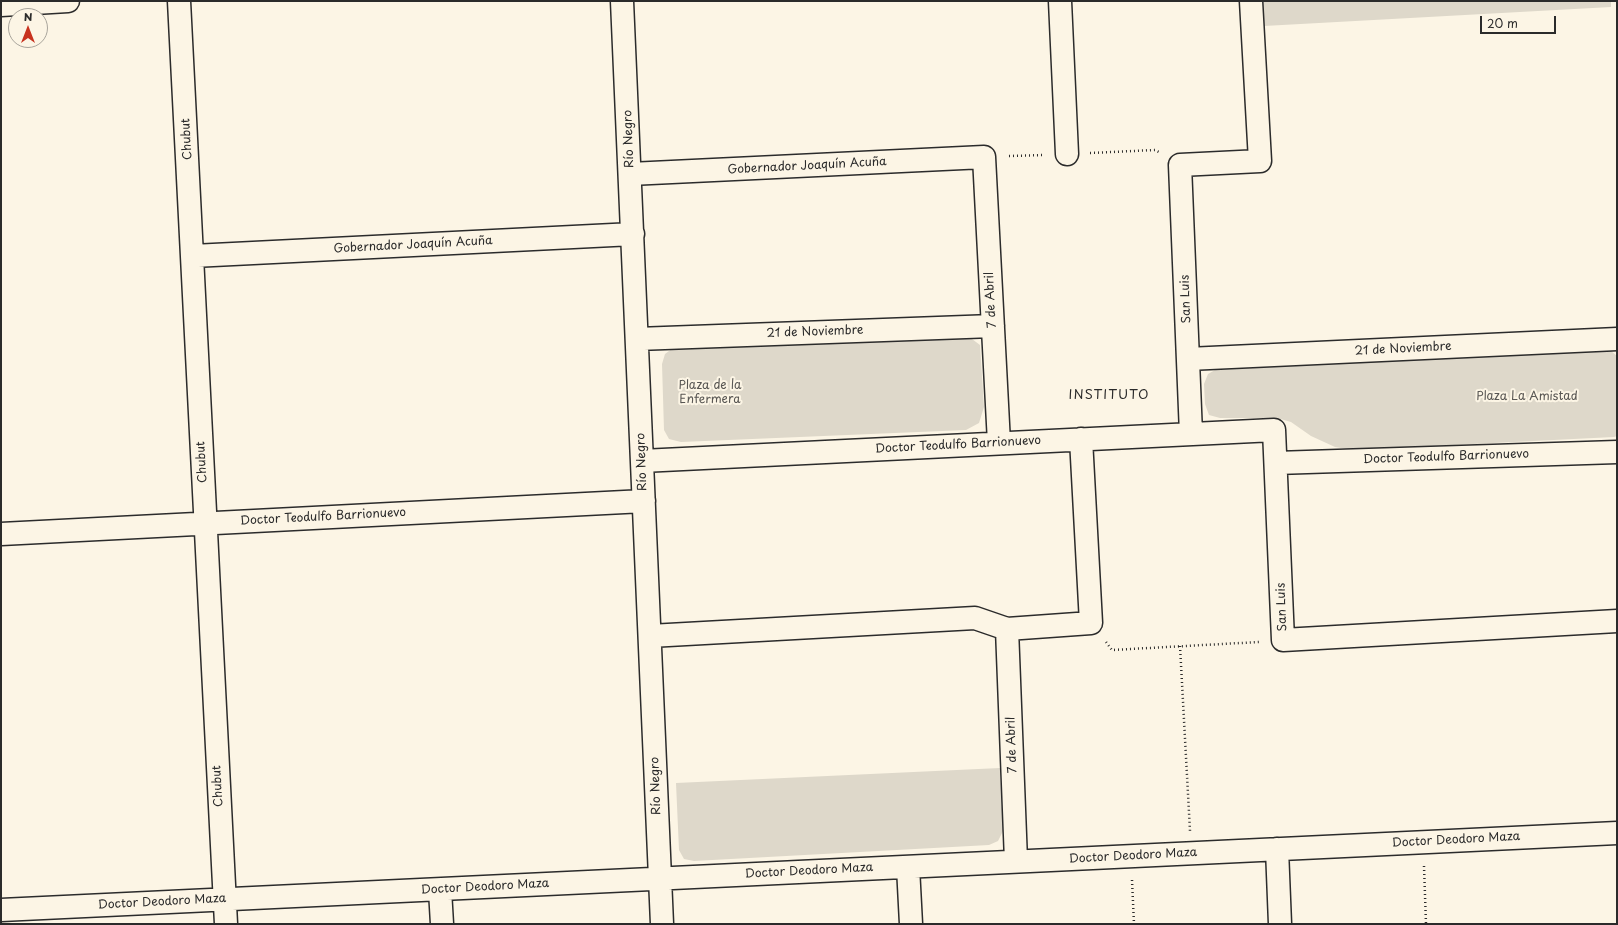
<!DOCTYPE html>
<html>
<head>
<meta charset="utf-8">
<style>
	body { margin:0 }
	#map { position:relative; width:1618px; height:925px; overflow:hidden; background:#fcf5e5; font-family:"Playpen Sans",sans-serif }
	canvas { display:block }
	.frame { position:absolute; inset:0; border:2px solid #2b2b2b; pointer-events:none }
	.north { position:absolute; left:8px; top:8px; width:40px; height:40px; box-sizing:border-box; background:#fcf5e5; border:1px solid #a8a49b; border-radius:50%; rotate:0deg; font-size:11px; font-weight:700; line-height:16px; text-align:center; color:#2b2b2b }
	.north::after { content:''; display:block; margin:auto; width:14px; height:18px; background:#c8321e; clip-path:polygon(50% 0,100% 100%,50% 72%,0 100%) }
	.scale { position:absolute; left:1480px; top:16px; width:76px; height:18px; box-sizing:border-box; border:2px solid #2b2b2b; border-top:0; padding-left:5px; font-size:12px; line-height:14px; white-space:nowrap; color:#2b2b2b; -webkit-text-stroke:3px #fcf5e5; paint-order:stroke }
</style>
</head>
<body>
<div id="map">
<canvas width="1618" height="925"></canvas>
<div class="frame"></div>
<div class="north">N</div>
<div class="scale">20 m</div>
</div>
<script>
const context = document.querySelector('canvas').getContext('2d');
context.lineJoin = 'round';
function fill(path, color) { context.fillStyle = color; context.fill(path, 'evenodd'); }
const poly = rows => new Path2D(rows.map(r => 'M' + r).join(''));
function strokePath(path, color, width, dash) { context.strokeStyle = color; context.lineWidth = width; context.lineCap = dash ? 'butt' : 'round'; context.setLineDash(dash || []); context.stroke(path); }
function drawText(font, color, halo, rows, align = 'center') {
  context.font = font + ' "Playpen Sans",sans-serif'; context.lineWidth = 4; context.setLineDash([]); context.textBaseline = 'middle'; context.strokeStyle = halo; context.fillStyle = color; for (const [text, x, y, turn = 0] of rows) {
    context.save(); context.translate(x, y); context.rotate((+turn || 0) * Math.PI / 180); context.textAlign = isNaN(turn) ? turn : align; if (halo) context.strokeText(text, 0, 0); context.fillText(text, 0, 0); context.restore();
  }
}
const green = poly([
	[1263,1,1611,1,1611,7,1264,26],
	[968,336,980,345,984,407,979,423,966,430,681,442,669,439,664,430,662,364,665,354,673,348],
	[1602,349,1611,351,1617,356,1617,436,1614,437,1353,450,1335,447,1311,436,1291,422,1277,418,1220,418,1209,415,1205,404,1204,384,1208,374,1215,370],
	[1000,768,1003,831,998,841,989,845,694,861,684,859,679,850,676,783]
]);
const path = poly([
	[1090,153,1155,150,1161,153],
	[1009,156,1044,155],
	[1106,642,1112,650,1259,642],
	[1180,646,1190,831],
	[1424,866,1426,924],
	[1132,880,1134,924]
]);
const minor = poly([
	[179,1,226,924],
	[622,1,662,924],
	[1060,1,1067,154],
	[1,5,68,1],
	[630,174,984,157,999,443],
	[193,256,633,234],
	[637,339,993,326],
	[1188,359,1617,339],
	[1191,434,1180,165,1260,161,1251,1],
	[642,461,1274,430,1283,640,1617,621],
	[1276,463,1617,452],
	[1,534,644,501],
	[1007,629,1016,861],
	[650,636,975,618,1007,629,1091,623,1081,439],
	[1277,849,1280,924],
	[908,867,911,924],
	[440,890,442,924],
	[1,910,1617,833]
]);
const streetNames = [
	["Chubut",187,139,-93],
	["Río Negro",629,139,-92],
	["Gobernador Joaquín Acuña",807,166,-3],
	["Gobernador Joaquín Acuña",413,245,-3],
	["San Luis",1186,299,-92],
	["7 de Abril",991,300,-93],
	["21 de Noviembre",815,332,-2],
	["21 de Noviembre",1403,349,-3],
	["Doctor Teodulfo Barrionuevo",958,445,-3],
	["Doctor Teodulfo Barrionuevo",1446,457,-2],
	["Chubut",202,462,-93],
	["Río Negro",642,462,-92],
	["Doctor Teodulfo Barrionuevo",323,517,-3],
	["San Luis",1282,607,-92],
	["7 de Abril",1012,745,-92],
	["Chubut",218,786,-93],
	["Río Negro",656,786,-92],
	["Doctor Deodoro Maza",1456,840,-3],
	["Doctor Deodoro Maza",1133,856,-3],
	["Doctor Deodoro Maza",809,871,-3],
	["Doctor Deodoro Maza",485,887,-3],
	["Doctor Deodoro Maza",162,902,-3]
];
const parkNames = [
	["Plaza de la",710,386],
	["Enfermera",710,400],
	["Plaza La Amistad",1527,397]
];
const neighbourhoodNames = [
	["INSTITUTO",1109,395]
];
fill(green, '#ded8ca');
strokePath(minor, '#2b2b2b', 25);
strokePath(path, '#2b2b2b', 2.5, [1, 3]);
strokePath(minor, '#fcf5e5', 22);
drawText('12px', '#2b2b2b', '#fcf5e5', streetNames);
drawText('12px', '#585653', '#fcf5e5', parkNames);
context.letterSpacing = '1px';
drawText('13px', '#2b2b2b', '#fcf5e5', neighbourhoodNames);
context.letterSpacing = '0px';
</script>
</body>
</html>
